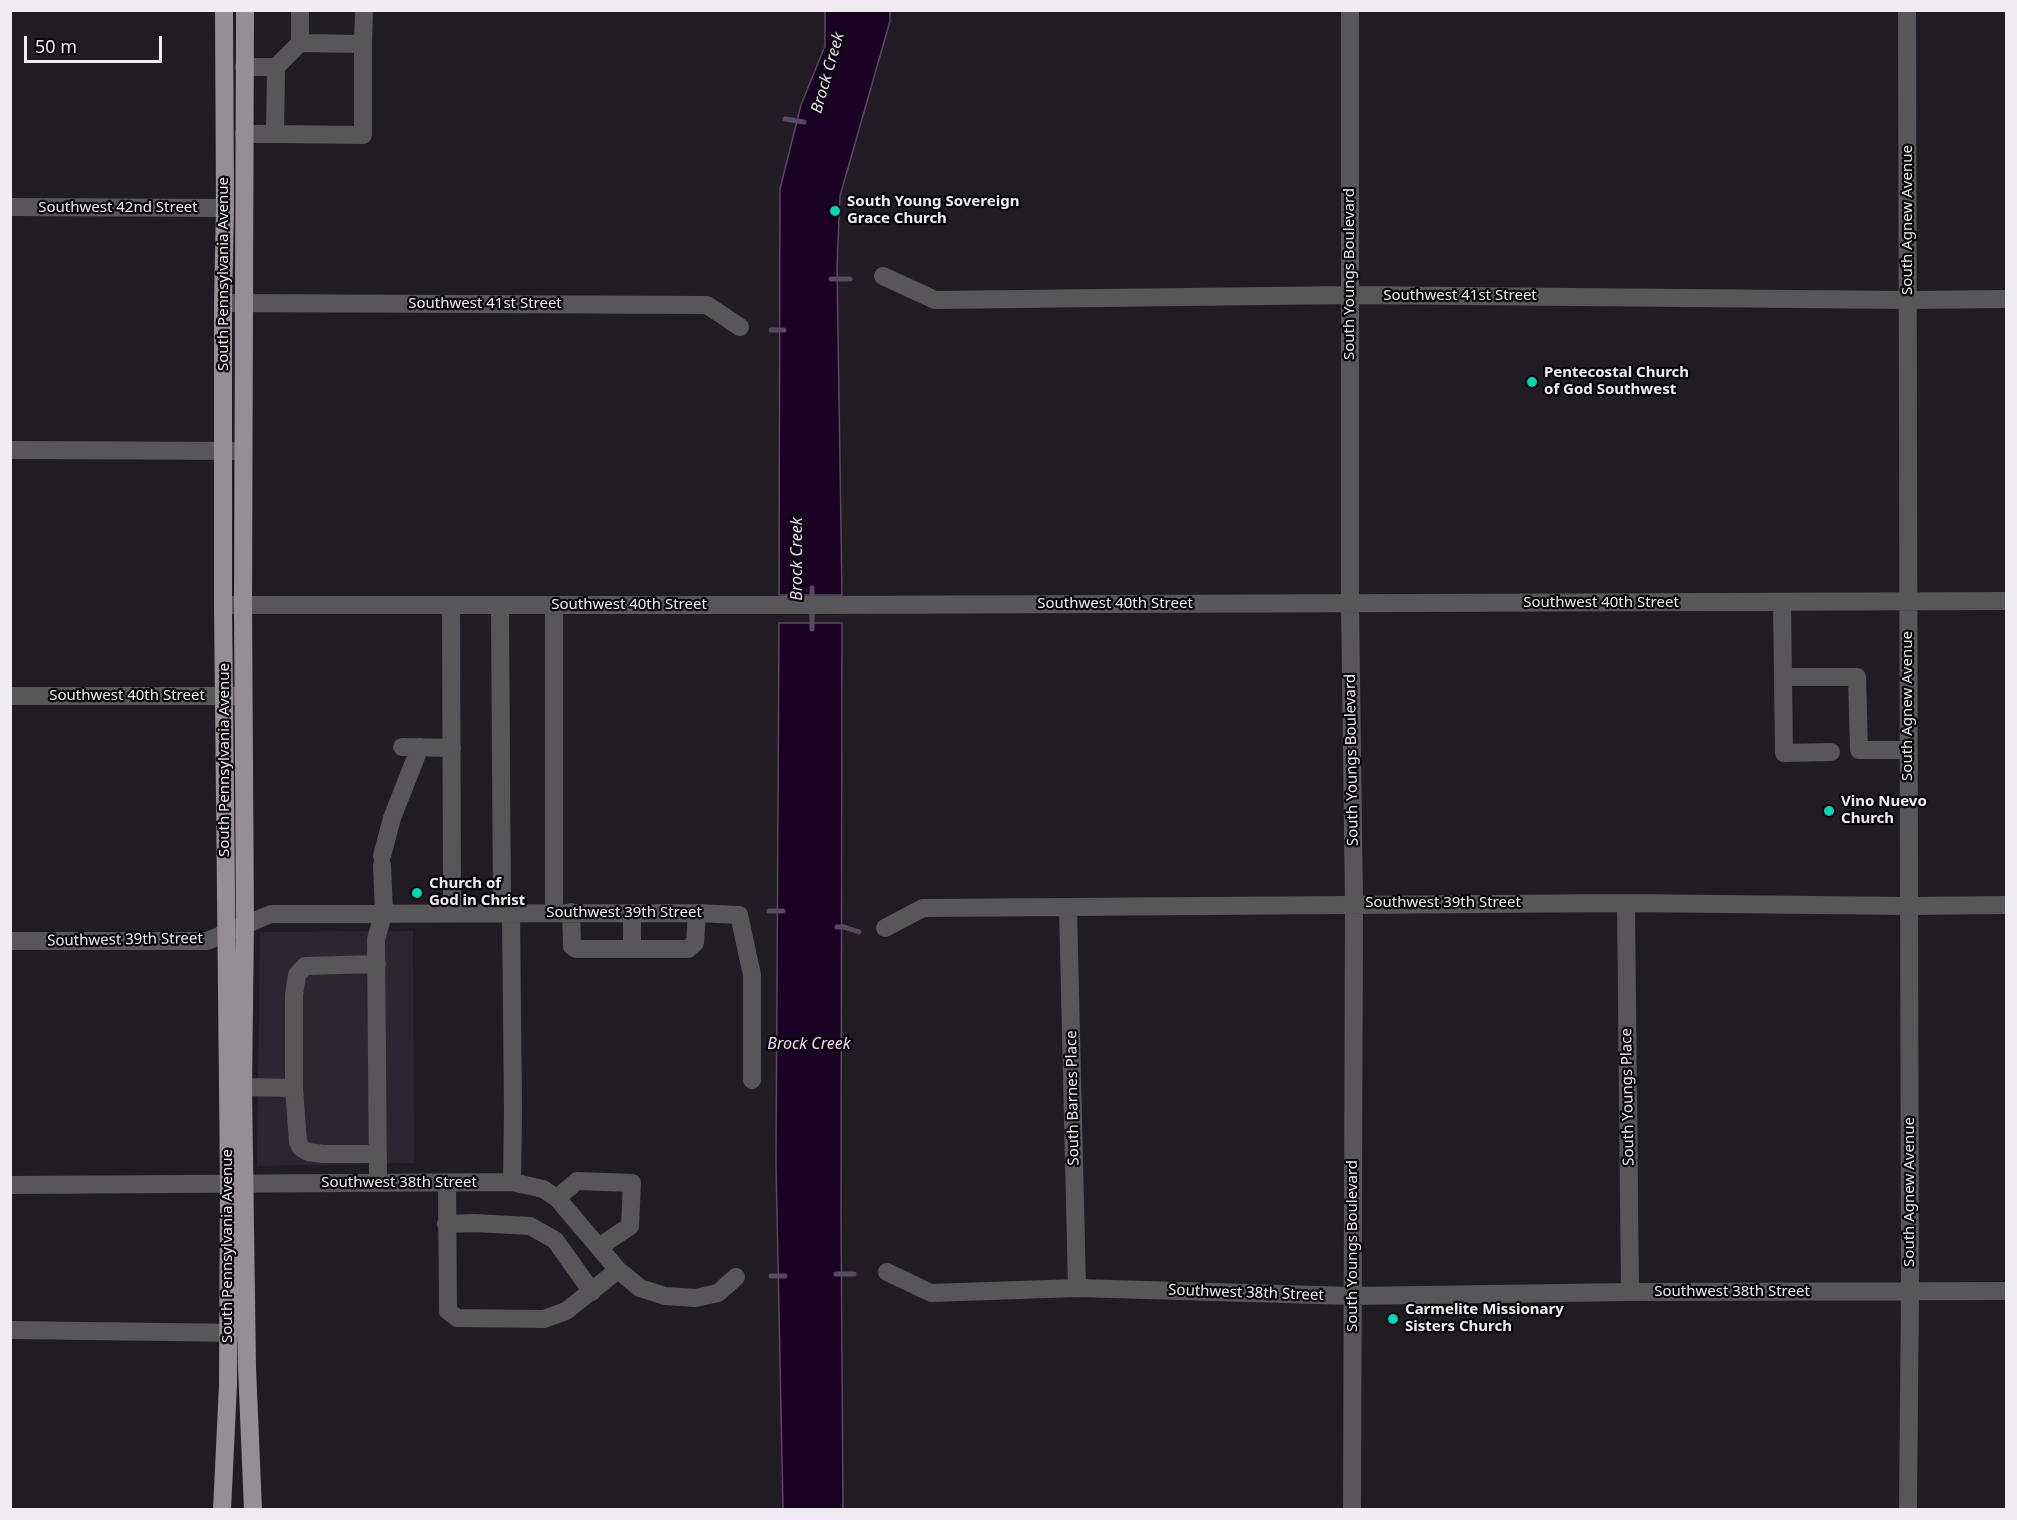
<!DOCTYPE html>
<html>
<head>
<meta charset="utf-8">
<style>
	body { margin:0 }
	#map { position:relative; width:2017px; height:1520px; overflow:hidden; background:#211b24; font-family:"Noto Sans",sans-serif }
	canvas { display:block }
	.frame { position:absolute; inset:0; border:12px solid #f1ecf3; pointer-events:none }
	.scale { position:absolute; left:24px; top:36px; width:138px; height:27px; box-sizing:border-box; border:3px solid #f1ecf3; border-top:0; padding-left:8px; font-size:18px; line-height:21px; white-space:nowrap; color:#f1ecf3; -webkit-text-stroke:4px #09070a; paint-order:stroke }
</style>
</head>
<body>
<div id="map">
<canvas width="2017" height="1520"></canvas>
<div class="frame"></div>
<div class="scale">50 m</div>
</div>
<script>
const context = document.querySelector('canvas').getContext('2d');
context.lineJoin = 'round';
function fill(path, color) { context.fillStyle = color; context.fill(path, 'evenodd'); }
const poly = rows => new Path2D(rows.map(r => 'M' + r).join(''));
function strokePath(path, color, width, dash) { context.strokeStyle = color; context.lineWidth = width; context.lineCap = dash ? 'butt' : 'round'; context.setLineDash(dash || []); context.stroke(path); }
function drawText(font, color, halo, rows, align = 'center') {
  context.font = font + ' "Noto Sans",sans-serif'; context.lineWidth = 4.5; context.setLineDash([]); context.textBaseline = 'middle'; context.strokeStyle = halo; context.fillStyle = color; for (const [text, x, y, turn = 0] of rows) {
    context.save(); context.translate(x, y); context.rotate((+turn || 0) * Math.PI / 180); context.textAlign = isNaN(turn) ? turn : align; if (halo) context.strokeText(text, 0, 0); context.fillText(text, 0, 0); context.restore();
  }
}
const built = poly([
	[413,931,414,1163,257,1166,260,932]
]);
const water = poly([
	[825,11,890,11,890,21,840,196,837,266,842,595,779,595,780,189,801,105,825,46,825,11],
	[779,623,842,623,841,1217,843,1509,783,1509,776,1163,779,623]
]);
const stream = poly([
	[785,119,804,122],
	[831,279,850,279],
	[771,330,784,330],
	[812,588,812,629],
	[769,911,783,911],
	[837,927,844,927,859,932],
	[836,1274,854,1274],
	[771,1276,785,1276]
]);
const minor = poly([
	[300,10,300,43,363,44,364,10],
	[1350,10,1350,603,1354,903,1352,1510],
	[1907,10,1910,1292,1908,1510],
	[244,67,276,67,300,43],
	[244,134,275,134,276,67],
	[275,134,363,135,363,44],
	[10,207,225,208],
	[883,276,935,300,1350,295,1909,300,2006,299],
	[223,303,707,305,740,327],
	[10,450,243,451],
	[1782,602,1783,677,1857,677,1859,750,1908,750],
	[223,605,811,605,2006,601],
	[451,605,452,912],
	[500,605,502,912],
	[554,605,554,912],
	[1783,677,1784,753,1831,752],
	[10,696,240,696],
	[402,747,452,748],
	[382,856,392,818,420,747],
	[1626,903,1630,1292],
	[1068,907,1077,1288],
	[511,912,513,1111,512,1182],
	[571,912,572,946,576,949,688,949,695,943,697,913],
	[885,928,923,908,1626,903,1909,906,2006,905],
	[10,941,207,941,271,914,697,913,739,915,752,975,752,1080],
	[632,949,632,913],
	[377,964,305,966,297,975,294,995,294,1088,298,1142,301,1148,308,1152,323,1154,378,1154],
	[243,1087,294,1088],
	[378,1183,376,939,384,912,382,865],
	[447,1183,448,1311,457,1318,544,1319,566,1311,618,1270],
	[10,1185,512,1182,543,1189,557,1198,618,1270,640,1288,665,1296,696,1298,718,1293,736,1277],
	[557,1198,577,1181,632,1183,630,1226,599,1247],
	[446,1224,475,1223,530,1226,555,1240,592,1292],
	[887,1272,931,1293,1077,1288,1352,1296,1630,1292,2006,1291],
	[10,1330,243,1333]
]);
const major = poly([
	[245,10,243,605,245,924,243,1087,247,1367,253,1510],
	[222,1510,228,1385,229,1184,223,605,223,303,225,208,224,10]
]);
const markers = [
	[835,211,6,"#00d5b7"],
	[1532,382,6,"#00d5b7"],
	[1829,811,6,"#00d5b7"],
	[417,893,6,"#00d5b7"],
	[1393,1319,6,"#00d5b7"]
];
const poiNames = [
	["South Young Sovereign",847,202],
	["Grace Church",847,219],
	["Pentecostal Church",1544,373],
	["of God Southwest",1544,390],
	["Vino Nuevo",1841,802],
	["Church",1841,819],
	["Church of",429,884],
	["God in Christ",429,901],
	["Carmelite Missionary",1405,1310],
	["Sisters Church",1405,1327]
];
const streetNames = [
	["Southwest 42nd Street",118,208],
	["South Agnew Avenue",1908,220,-90],
	["South Pennsylvania Avenue",224,274,-90],
	["South Youngs Boulevard",1350,274,-90],
	["Southwest 41st Street",1460,296],
	["Southwest 41st Street",485,304],
	["Southwest 40th Street",1601,603],
	["Southwest 40th Street",1115,604],
	["Southwest 40th Street",629,605],
	["Southwest 40th Street",127,696],
	["South Agnew Avenue",1908,706,-90],
	["South Pennsylvania Avenue",225,760,-90],
	["South Youngs Boulevard",1352,760,-91],
	["Southwest 39th Street",1443,903],
	["Southwest 39th Street",624,913],
	["Southwest 39th Street",125,940,-1],
	["South Youngs Place",1628,1097,-91],
	["South Barnes Place",1073,1098,-91],
	["Southwest 38th Street",399,1183],
	["South Agnew Avenue",1910,1192,-90],
	["South Pennsylvania Avenue",228,1246,-90],
	["South Youngs Boulevard",1353,1246,-90],
	["Southwest 38th Street",1732,1292],
	["Southwest 38th Street",1246,1293,2]
];
const waterNames = [
	["Brock Creek",828,73,-74],
	["Brock Creek",797,559,-90],
	["Brock Creek",809,1044]
];
fill(built, '#2e2532');
fill(water, '#1a0124');
strokePath(water, '#5a4862', 1.5);
strokePath(stream, '#5a4862', 5);
strokePath(minor, '#59565a', 18);
strokePath(major, '#958e97', 18);
for (const [x, y, r, color] of markers) { const dot = new Path2D(); dot.arc(x, y, r, 0, 2 * Math.PI); context.fillStyle = color; context.fill(dot); strokePath(dot, '#09070a', 2); }
drawText('bold 15px', '#f1ecf3', '#09070a', poiNames, 'left');
drawText('15px', '#f1ecf3', '#09070a', streetNames);
drawText('italic 16px', '#f1d5fd', '#09070a', waterNames);
</script>
</body>
</html>
